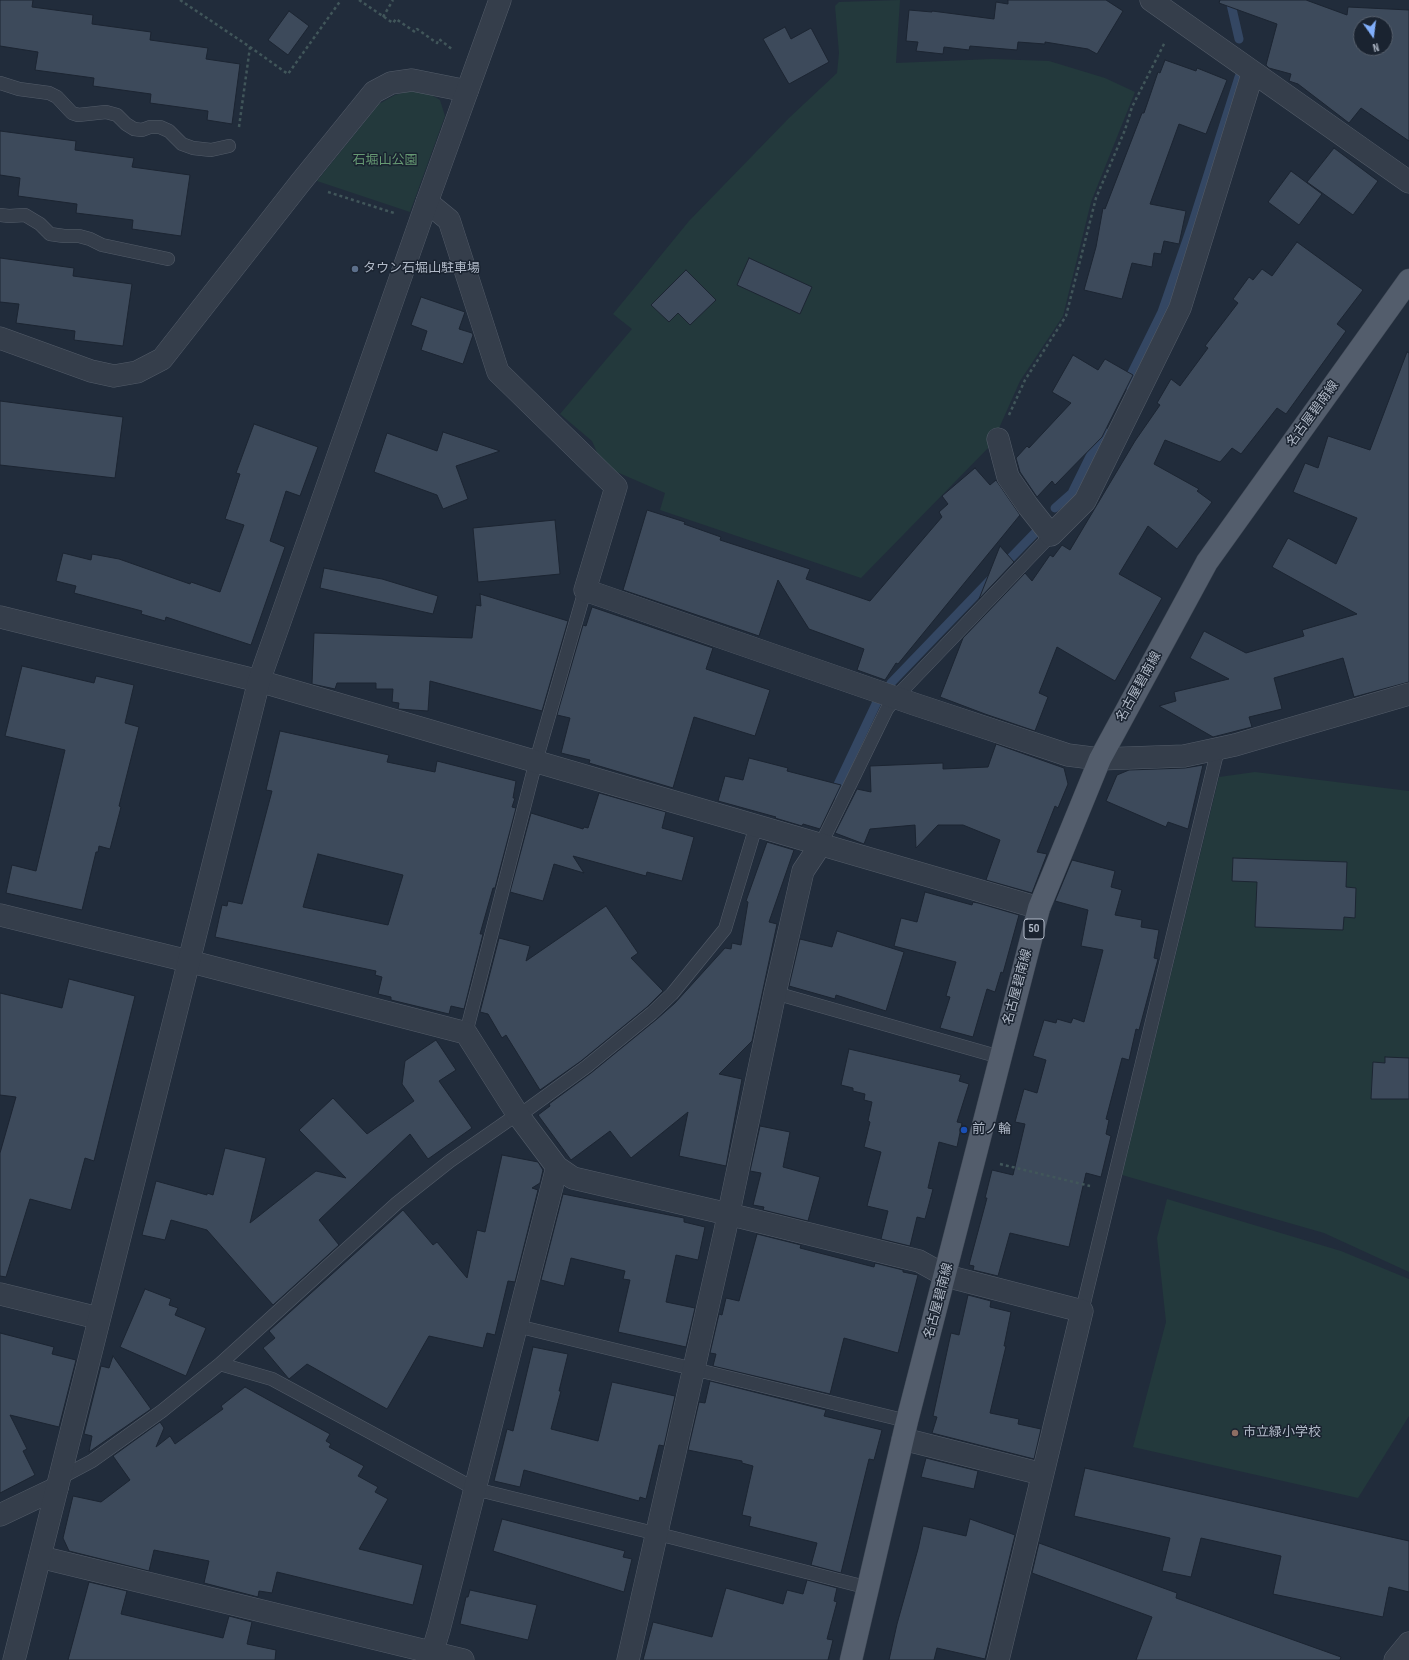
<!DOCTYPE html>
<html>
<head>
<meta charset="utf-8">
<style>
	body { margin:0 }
	#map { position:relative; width:1409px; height:1660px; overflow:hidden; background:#212c3b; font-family:"Sofia Sans Condensed",sans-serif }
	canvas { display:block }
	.north { position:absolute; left:1353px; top:16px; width:40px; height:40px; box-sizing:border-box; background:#1a2330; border:1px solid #565f6c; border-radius:50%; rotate:166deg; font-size:11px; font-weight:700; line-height:16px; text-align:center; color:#b0b9c7 }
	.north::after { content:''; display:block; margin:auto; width:14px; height:18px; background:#81affb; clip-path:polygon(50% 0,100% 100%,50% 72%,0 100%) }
</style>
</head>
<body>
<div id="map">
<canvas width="1409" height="1660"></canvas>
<div class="north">N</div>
</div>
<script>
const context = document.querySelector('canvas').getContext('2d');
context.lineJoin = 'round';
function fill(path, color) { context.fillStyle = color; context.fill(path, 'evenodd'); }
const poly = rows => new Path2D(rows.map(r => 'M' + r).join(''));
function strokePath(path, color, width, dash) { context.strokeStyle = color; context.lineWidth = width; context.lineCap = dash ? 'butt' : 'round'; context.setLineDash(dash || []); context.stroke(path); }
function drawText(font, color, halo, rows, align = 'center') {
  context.font = font + ' "Sofia Sans Condensed","Noto Sans JP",sans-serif'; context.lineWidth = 3; context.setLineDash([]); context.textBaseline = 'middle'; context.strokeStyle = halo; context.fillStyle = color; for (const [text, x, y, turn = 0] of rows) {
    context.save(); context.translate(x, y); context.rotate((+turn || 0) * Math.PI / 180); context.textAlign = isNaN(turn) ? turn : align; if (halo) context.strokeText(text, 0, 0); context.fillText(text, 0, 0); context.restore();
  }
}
const green = poly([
	[900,0,896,63,992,59,1049,61,1105,78,1135,92,1091,202,1063,316,1020,381,992,444,861,578,660,510,665,493,603,466,592,441,560,414,632,329,613,314,689,221,789,118,837,73,839,53,835,6,839,2],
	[410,91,428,93,440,100,445,116,410,212,317,181,379,104,395,95],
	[1255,772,1409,791,1409,1272,1324,1233,1122,1175,1219,777],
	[1167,1199,1341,1251,1409,1279,1409,1416,1358,1498,1133,1447,1166,1322,1157,1238]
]);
const stream = poly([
	[1230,0,1239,39],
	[1126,385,1162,312,1191,228,1239,77],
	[1055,508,1072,493,1103,430],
	[1003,566,1035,533],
	[891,683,992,578],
	[833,795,877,702]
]);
const building = poly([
	[0,0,33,0,32,7,93,15,92,24,151,32,150,40,208,48,206,59,240,64,232,124,207,120,208,111,150,103,151,94,93,86,94,78,35,70,38,52,0,46,0,0],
	[1008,0,1106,0,1123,11,1097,54,1088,49,1045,42,1045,44,1018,42,1017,50,970,46,969,50,944,47,943,54,916,51,918,42,906,41,909,10,932,12,932,11,994,19,996,2,1008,4,1008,0],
	[1220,0,1306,0,1347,15,1348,7,1409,10,1409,141,1361,108,1349,123,1298,84,1289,81,1291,74,1269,68,1266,65,1277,24,1219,3,1220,0],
	[1361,24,1385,24,1385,48,1361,48,1361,24],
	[289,11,309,26,288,55,268,40,289,11],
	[785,27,791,39,811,28,829,62,789,84,763,39,785,27],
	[1165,60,1196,71,1197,68,1227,80,1206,134,1179,124,1150,204,1186,211,1179,244,1164,241,1161,254,1154,253,1152,267,1132,263,1122,299,1084,290,1096,247,1103,208,1105,209,1142,113,1144,113,1158,72,1160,73,1165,60],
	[0,131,76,141,75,150,134,158,132,167,190,175,181,236,132,229,133,220,76,213,77,204,18,196,20,178,0,175,0,131],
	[1334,148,1378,181,1353,215,1307,182,1334,148],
	[1291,171,1322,194,1299,225,1268,202,1291,171],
	[1297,242,1363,290,1337,324,1346,331,1286,414,1277,408,1241,454,1232,448,1220,462,1165,440,1154,464,1199,489,1197,491,1212,502,1177,549,1148,526,1119,574,1162,598,1115,681,1057,647,1039,693,1048,697,1035,731,985,714,940,697,963,638,1025,573,1032,581,1050,555,1053,557,1062,545,1070,550,1135,441,1160,405,1157,403,1171,379,1180,386,1208,348,1205,346,1238,303,1233,299,1249,277,1253,280,1262,269,1272,276,1297,242],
	[0,258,74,268,73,276,132,284,123,346,74,340,75,331,16,323,19,304,0,302,0,258],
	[749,258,812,287,800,314,737,285,749,258],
	[686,270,716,300,690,325,678,313,669,322,651,305,686,270],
	[421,297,465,312,459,329,472,333,473,335,463,364,421,350,427,331,411,325,421,297],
	[1407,352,1409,353,1409,682,1354,697,1343,658,1274,678,1282,709,1249,717,1252,727,1213,737,1159,706,1176,701,1174,692,1229,679,1190,658,1204,631,1246,653,1304,636,1302,630,1357,614,1272,567,1288,538,1336,564,1357,518,1293,492,1305,463,1318,468,1328,436,1370,450,1407,352],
	[1073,355,1098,370,1105,359,1133,375,1102,437,1055,485,1052,481,1037,497,1020,472,1016,458,1027,446,1029,448,1071,403,1052,392,1073,355],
	[0,401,123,417,115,478,0,465,0,401],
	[254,424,318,447,300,496,286,491,270,541,285,547,251,645,166,617,165,621,141,614,142,611,74,593,76,586,56,581,63,553,91,560,92,554,119,559,190,584,191,582,220,592,244,525,225,519,240,474,236,473,254,424],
	[443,432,500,451,456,466,468,499,443,509,437,495,374,472,387,433,437,451,443,432],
	[975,468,990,485,996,480,1020,515,898,664,896,663,885,680,857,670,864,649,809,629,778,580,759,636,623,590,647,510,685,522,684,524,721,537,720,540,810,569,806,579,870,601,942,517,939,512,948,504,942,496,975,468],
	[555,520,560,574,478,582,473,528,555,520],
	[1000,546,1014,562,979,599,1000,546],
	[324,568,382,579,438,596,433,614,320,588,324,568],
	[480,594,568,621,542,711,430,681,428,711,398,709,399,703,392,702,393,689,376,689,376,683,337,683,335,689,312,684,314,633,472,638,476,605,481,606,480,594],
	[592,607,713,648,706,669,770,690,755,736,694,717,673,788,589,763,590,760,561,753,570,718,557,715,583,625,586,626,592,607],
	[22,666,94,683,96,676,134,685,125,723,139,727,119,806,121,807,110,849,99,846,98,852,96,852,82,910,6,893,12,865,36,871,65,750,5,736,22,666],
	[280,731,389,755,387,762,435,772,437,761,516,781,513,798,515,798,512,807,516,808,495,888,493,888,480,934,483,934,464,1009,451,1006,449,1014,391,1000,391,997,378,994,382,977,375,975,376,971,215,937,222,905,227,906,228,901,242,904,272,791,266,790,280,731],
	[318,854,403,875,388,925,303,907,318,854],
	[996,744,1064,768,1068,784,1058,808,1055,806,1037,852,1047,854,1032,893,986,880,1000,840,963,825,938,825,916,848,915,825,870,829,864,844,835,833,857,789,871,792,870,766,943,763,943,769,988,767,996,744],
	[749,758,788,768,787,771,841,785,820,829,803,824,802,826,775,818,776,817,718,801,725,776,743,780,749,758],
	[1203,765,1188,829,1168,822,1166,827,1106,801,1117,775,1129,770,1185,768,1203,765],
	[599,793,666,812,662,828,694,837,682,881,647,872,646,876,573,856,584,873,554,864,543,901,510,892,531,813,583,829,584,827,588,828,599,793],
	[767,842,794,850,769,922,777,924,752,1041,719,1074,742,1079,726,1166,679,1156,688,1112,631,1158,610,1131,571,1160,538,1115,550,1106,549,1104,591,1073,657,1019,675,1003,725,948,731,949,732,943,741,945,748,902,746,901,767,842],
	[1233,858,1347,862,1346,887,1356,888,1355,918,1344,917,1343,930,1255,927,1257,882,1232,881,1233,858],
	[1072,860,1115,871,1111,887,1122,890,1115,915,1142,920,1141,927,1159,930,1154,958,1158,959,1139,1030,1136,1029,1129,1060,1122,1058,1106,1119,1109,1120,1106,1134,1111,1136,1101,1177,1086,1173,1069,1247,1010,1233,998,1276,973,1270,974,1266,969,1265,987,1198,985,1198,992,1170,1013,1175,1025,1124,1015,1122,1024,1089,1037,1093,1046,1060,1033,1056,1044,1020,1056,1023,1057,1019,1071,1023,1073,1018,1084,1022,1103,950,1081,946,1088,910,1055,901,1072,860],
	[925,892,972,905,973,902,978,903,1019,915,1003,973,1001,972,995,992,987,989,973,1037,940,1028,950,997,946,996,956,962,894,946,901,918,917,922,925,892],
	[606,906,638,953,631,958,663,991,647,1007,581,1061,540,1090,506,1035,502,1038,488,1014,480,1012,499,938,530,946,526,961,606,906],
	[837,931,904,952,886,1011,836,995,835,999,789,986,800,939,832,947,837,931],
	[69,979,135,996,94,1161,85,1158,71,1210,30,1199,6,1277,0,1276,0,1153,16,1097,0,1095,0,993,62,1008,69,979],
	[436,1040,456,1070,439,1081,472,1128,428,1159,410,1134,319,1220,339,1245,273,1305,207,1230,171,1220,165,1240,142,1235,156,1181,207,1195,207,1193,213,1195,225,1148,266,1158,250,1223,316,1171,346,1178,299,1130,333,1098,367,1134,414,1101,402,1084,405,1061,436,1040],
	[849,1049,961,1075,959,1081,969,1084,957,1122,962,1123,957,1147,939,1142,928,1188,933,1189,925,1219,917,1217,910,1246,881,1239,888,1211,867,1206,881,1152,864,1147,870,1122,868,1121,872,1102,864,1100,865,1094,853,1091,853,1088,841,1085,849,1049],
	[1385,1057,1409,1058,1409,1099,1371,1099,1373,1062,1385,1063,1385,1057],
	[760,1126,790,1132,783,1167,820,1177,808,1221,763,1210,764,1207,753,1205,761,1173,750,1171,760,1126],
	[502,1155,538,1162,543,1170,540,1183,532,1188,538,1190,515,1282,508,1281,495,1335,487,1333,483,1348,429,1336,387,1409,307,1364,289,1379,263,1348,275,1338,269,1331,403,1210,433,1245,437,1242,467,1278,477,1230,485,1232,502,1155],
	[563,1194,684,1218,684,1222,705,1227,698,1260,676,1255,666,1302,695,1308,686,1347,618,1332,630,1280,623,1279,625,1271,571,1258,564,1286,541,1280,563,1194],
	[757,1234,801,1245,800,1248,874,1267,875,1263,903,1270,903,1272,918,1275,898,1353,844,1338,830,1394,713,1366,716,1354,710,1353,719,1314,722,1315,726,1298,739,1301,757,1234],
	[145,1289,171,1299,169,1305,178,1308,175,1315,206,1328,186,1376,120,1347,145,1289],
	[968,1295,991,1301,990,1307,1011,1312,1004,1346,1006,1346,990,1413,1019,1419,1018,1424,1041,1429,1034,1459,932,1433,937,1417,933,1416,951,1333,959,1335,968,1295],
	[0,1333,54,1347,52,1354,76,1360,59,1427,10,1415,27,1449,23,1451,35,1475,0,1493,0,1333],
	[533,1347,568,1354,559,1391,561,1391,551,1429,598,1441,612,1382,675,1396,664,1446,659,1445,646,1499,640,1497,639,1501,524,1470,520,1487,494,1481,507,1429,513,1431,533,1347],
	[113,1356,151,1409,89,1452,92,1436,84,1434,101,1366,109,1368,113,1356],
	[710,1381,826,1410,824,1416,882,1430,874,1460,869,1459,841,1573,811,1565,817,1543,749,1526,751,1517,742,1515,753,1466,742,1463,742,1461,688,1450,699,1402,705,1403,710,1381],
	[245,1387,330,1434,326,1441,331,1444,329,1447,364,1466,358,1476,378,1487,375,1492,388,1499,359,1549,423,1565,413,1605,277,1572,272,1593,259,1591,258,1597,204,1583,209,1561,154,1550,149,1571,69,1551,63,1538,73,1496,101,1502,130,1480,113,1456,160,1422,164,1428,156,1447,170,1436,175,1444,223,1409,221,1406,245,1387],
	[926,1458,978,1471,974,1489,921,1477,926,1458],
	[1085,1468,1409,1541,1409,1592,1389,1587,1383,1617,1273,1594,1281,1556,1201,1538,1191,1577,1162,1571,1170,1538,1074,1516,1085,1468],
	[502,1519,625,1551,623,1557,632,1559,624,1592,493,1551,502,1519],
	[970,1519,1015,1535,985,1659,937,1648,934,1660,889,1660,897,1624,918,1549,923,1526,966,1536,970,1519],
	[1039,1543,1177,1593,1176,1598,1341,1657,1340,1660,1136,1660,1152,1617,1032,1573,1039,1543],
	[807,1580,837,1588,834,1601,837,1602,827,1639,833,1640,828,1660,643,1660,653,1622,712,1637,726,1588,783,1604,787,1590,803,1594,807,1580],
	[89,1582,127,1591,121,1614,223,1638,229,1616,252,1622,247,1644,276,1650,275,1660,68,1660,89,1582],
	[470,1590,537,1605,528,1640,460,1624,466,1597,468,1597,470,1590]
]);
const path = poly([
	[180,0,250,47,288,74,341,0],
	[359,0,393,23,396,19,415,32,417,29,437,43,439,39,453,50],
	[383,17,393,0],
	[239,127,250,47],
	[328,192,394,213],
	[1009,415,1025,380,1066,316,1096,198,1125,130,1132,107,1165,42],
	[1000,1164,1090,1186]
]);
const service = poly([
	[0,83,19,89,49,93,57,97,72,113,78,115,106,112,117,115,126,124,134,129,142,130,150,127,160,127,169,131,182,144,193,148,211,150,229,146],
	[0,215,9,216,25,215,40,224,50,234,64,236,79,236,90,239,102,245,168,259],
	[821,844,887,709,896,697,1051,535],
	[775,993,1000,1057],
	[466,1033,536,761,585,590],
	[1082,1311,1218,749],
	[517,1326,907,1421],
	[220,1364,272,1379,475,1489,674,1538,869,1588],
	[60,1478,92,1461,162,1411,220,1364,397,1203,450,1161,509,1120,524,1112,586,1067,652,1013,672,994,725,929,756,826]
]);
const minor = poly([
	[1151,0,1409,182],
	[427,202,449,220,498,372,616,487,585,590,914,704,1068,755,1100,759,1184,756,1235,745,1409,694],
	[0,338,91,371,114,376,137,372,162,359,300,183,374,92,391,83,412,80,467,91],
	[998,439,1008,477,1028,506,1051,535,1085,501,1180,308,1253,72],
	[0,617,259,681,1039,908],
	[0,915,188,961,466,1033,518,1115,557,1167,573,1178,728,1214,919,1261,946,1276,1082,1311,998,1660],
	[0,1294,98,1318],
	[903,1439,1042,1474],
	[0,1515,57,1488],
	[40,1557,463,1660],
	[430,1660,439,1630,557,1167],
	[628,1660,725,1231,775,993,803,871,821,844],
	[1395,1660,1409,1643]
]);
const tertiary = poly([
	[14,1660,259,681,427,202,500,0]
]);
const primary = poly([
	[851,1660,907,1421,1039,908,1100,759,1207,562,1409,280]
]);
const markers = [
	[355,269,4,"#5c6f8a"],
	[964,1130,4,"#1a4fb4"],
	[1235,1433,4,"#8d6e63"]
];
const shields = [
	[1034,929,20]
];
const shieldNames = [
	["50",1034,929]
];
const parkNames = [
	["石堀山公園",385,161]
];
const poiNames = [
	["タウン石堀山駐車場",363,269],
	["前ノ輪",972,1130],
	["市立緑小学校",1243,1433]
];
const streetNames = [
	["名古屋碧南線",1313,414,-54],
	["名古屋碧南線",1139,687,-61],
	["名古屋碧南線",1018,987,-75],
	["名古屋碧南線",939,1301,-75]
];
fill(green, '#23393c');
strokePath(stream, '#344763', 9);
fill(building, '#3d4a5b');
strokePath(building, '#1c2532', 1);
strokePath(service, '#535c69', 14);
strokePath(minor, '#535c69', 23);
strokePath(tertiary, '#535c69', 23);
strokePath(primary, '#3e4754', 23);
strokePath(path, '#41565a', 2.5, [3, 3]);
strokePath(service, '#353e4b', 13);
strokePath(minor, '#353e4b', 22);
strokePath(tertiary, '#353e4b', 22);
strokePath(primary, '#535d6c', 22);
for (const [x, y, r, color] of markers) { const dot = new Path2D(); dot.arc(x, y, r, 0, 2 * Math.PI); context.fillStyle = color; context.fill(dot); strokePath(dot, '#1a2330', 1.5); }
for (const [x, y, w] of shields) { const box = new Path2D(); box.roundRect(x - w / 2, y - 10, w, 20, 3); context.fillStyle = '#1a2330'; context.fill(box); strokePath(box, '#b0b9c7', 1); }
drawText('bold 12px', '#b0b9c7', null, shieldNames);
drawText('13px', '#669973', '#1a2330', parkNames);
drawText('13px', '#b0b9c7', '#1a2330', poiNames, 'left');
drawText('13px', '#b0b9c7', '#1a2330', streetNames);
</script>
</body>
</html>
